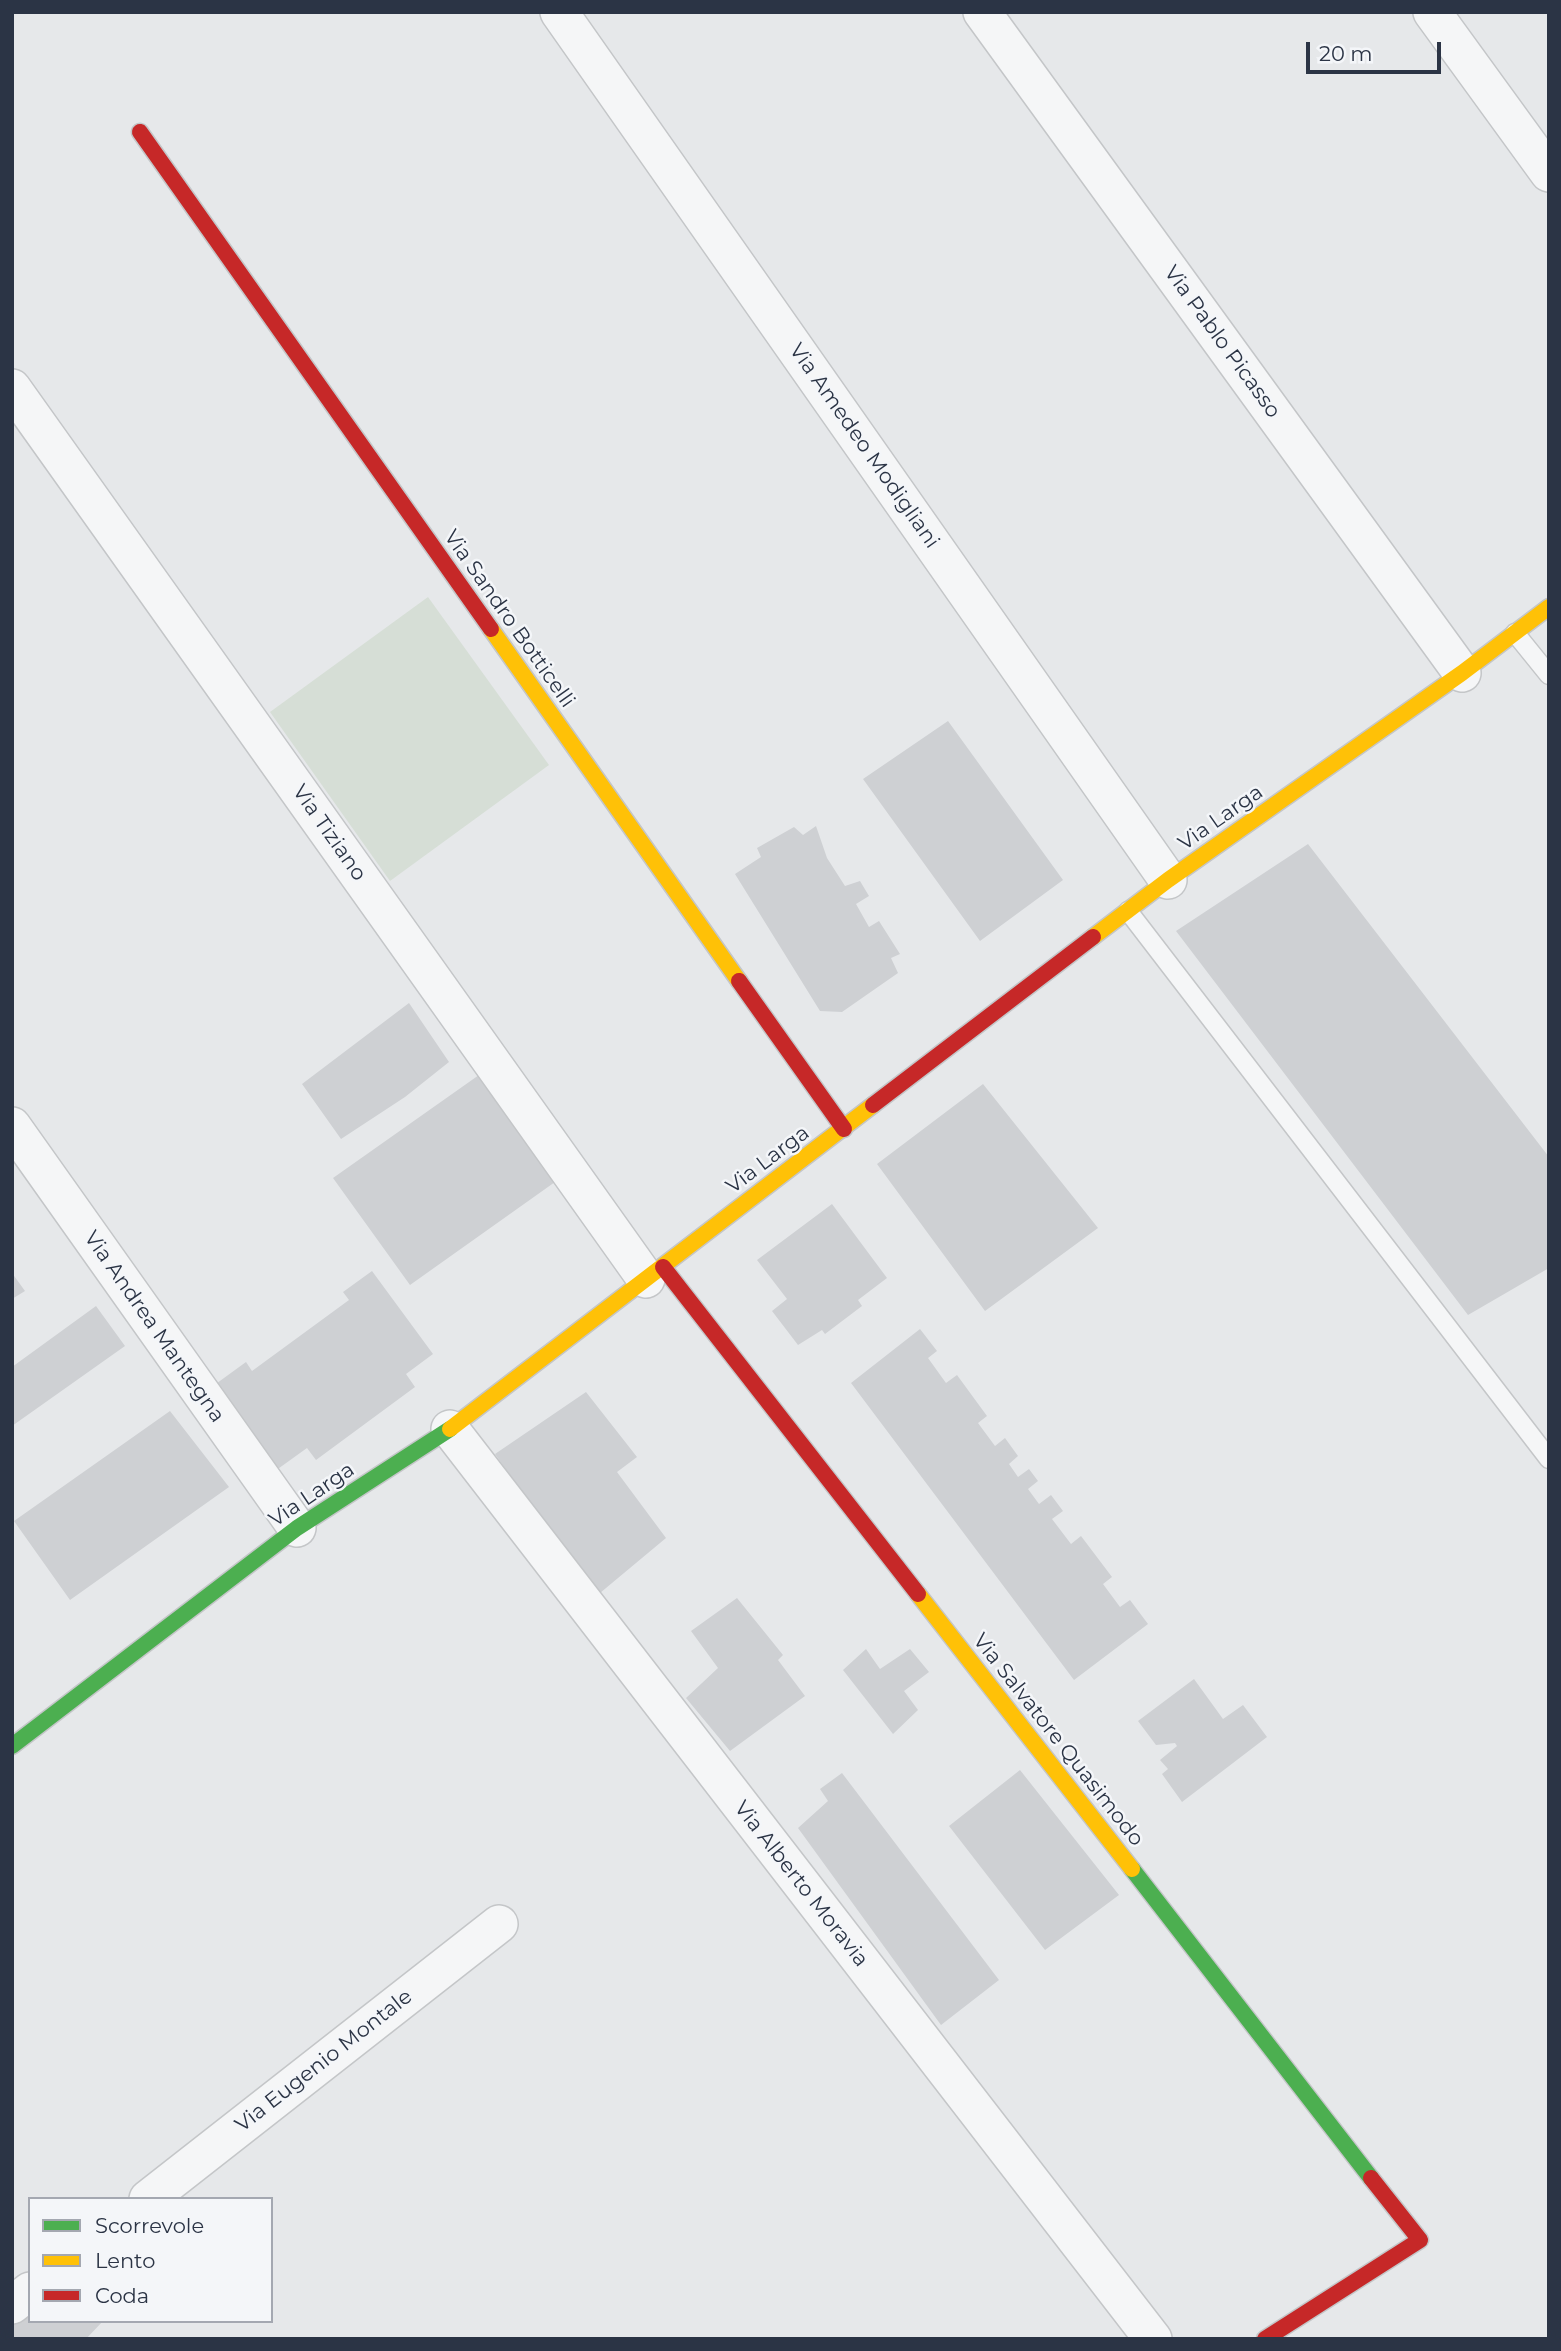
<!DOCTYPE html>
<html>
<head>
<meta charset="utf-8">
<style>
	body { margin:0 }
	#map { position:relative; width:1561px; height:2351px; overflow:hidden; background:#e6e8ea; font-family:Montserrat,sans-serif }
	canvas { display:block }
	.frame { position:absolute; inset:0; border:14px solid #2b3445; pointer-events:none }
	.legend { position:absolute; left:28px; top:2197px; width:245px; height:126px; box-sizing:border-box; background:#f4f6f9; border:2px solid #a4a8b1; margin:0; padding:9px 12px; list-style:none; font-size:21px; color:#2b3445 }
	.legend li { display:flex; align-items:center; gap:14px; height:35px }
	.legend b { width:35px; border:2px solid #a4a8b1 }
	.scale { position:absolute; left:1306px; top:42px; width:135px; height:32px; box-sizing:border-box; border:4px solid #2b3445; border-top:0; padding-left:9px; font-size:21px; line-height:24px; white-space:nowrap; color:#2b3445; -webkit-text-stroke:5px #f4f6f9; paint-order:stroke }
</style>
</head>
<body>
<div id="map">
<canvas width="1561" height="2351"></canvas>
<div class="frame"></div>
<ul class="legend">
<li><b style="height:9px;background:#4caf50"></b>Scorrevole</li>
<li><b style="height:9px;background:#ffc107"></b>Lento</li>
<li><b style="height:9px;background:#c62828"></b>Coda</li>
</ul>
<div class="scale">20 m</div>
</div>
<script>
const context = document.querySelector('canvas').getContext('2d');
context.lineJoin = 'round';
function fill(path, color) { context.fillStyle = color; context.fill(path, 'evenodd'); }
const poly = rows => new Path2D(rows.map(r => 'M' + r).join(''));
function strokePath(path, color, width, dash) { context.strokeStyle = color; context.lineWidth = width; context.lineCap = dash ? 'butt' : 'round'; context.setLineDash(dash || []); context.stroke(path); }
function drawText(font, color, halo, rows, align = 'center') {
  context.font = font + ' Montserrat,sans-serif'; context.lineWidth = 5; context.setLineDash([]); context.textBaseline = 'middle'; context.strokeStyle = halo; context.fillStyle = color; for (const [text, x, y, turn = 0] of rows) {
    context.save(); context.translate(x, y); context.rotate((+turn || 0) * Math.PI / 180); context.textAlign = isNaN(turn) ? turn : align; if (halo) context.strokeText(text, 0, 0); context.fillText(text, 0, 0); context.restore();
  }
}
const green = poly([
	[428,597,549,765,390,881,270,712]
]);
const building = poly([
	[948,721,1063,880,980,941,863,779],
	[816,826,827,858,845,886,860,881,869,896,856,904,869,927,879,921,900,954,891,958,898,973,842,1012,820,1011,735,874,761,857,757,848,794,827,803,835],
	[1308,844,1549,1157,1549,1268,1468,1315,1176,931],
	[409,1003,449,1062,405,1097,341,1139,302,1084],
	[479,1075,555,1182,410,1285,333,1178],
	[983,1084,1098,1228,985,1311,877,1164],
	[832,1204,887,1278,858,1300,862,1306,825,1334,822,1330,798,1345,772,1311,787,1299,757,1260],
	[372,1271,433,1354,406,1374,415,1387,316,1460,307,1448,275,1471,213,1386,246,1362,252,1371,349,1300,343,1292],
	[12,1273,25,1291,12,1299],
	[96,1306,125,1346,12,1426,12,1367],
	[920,1329,937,1351,928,1358,946,1383,957,1375,987,1416,978,1423,995,1446,1005,1438,1018,1456,1009,1464,1018,1477,1029,1469,1038,1481,1028,1489,1039,1504,1051,1495,1063,1511,1052,1519,1071,1544,1081,1536,1112,1577,1103,1584,1120,1607,1130,1600,1148,1624,1074,1680,851,1383],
	[586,1392,637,1457,617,1472,666,1538,600,1593,545,1526,495,1454],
	[170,1411,229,1487,70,1600,14,1521],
	[737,1598,783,1655,778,1660,805,1696,730,1751,686,1698,718,1668,691,1631],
	[866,1649,880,1669,910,1649,929,1672,904,1691,918,1710,893,1734,843,1670],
	[1194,1679,1223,1719,1243,1705,1267,1737,1182,1802,1162,1774,1168,1769,1160,1760,1177,1746,1175,1743,1156,1745,1138,1721],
	[1020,1770,1119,1895,1045,1950,949,1826],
	[842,1773,999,1980,941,2025,798,1828,828,1801,820,1789],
	[30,2305,30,2321,103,2321,86,2339,12,2339,12,2319]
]);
const lane = poly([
	[1515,633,1549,675],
	[1128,911,1549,1459]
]);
const street = poly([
	[559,12,1168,880],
	[982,12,1462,673],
	[1432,12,1549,173],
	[12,388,646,1279],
	[12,1126,297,1528],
	[450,1429,1153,2339],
	[148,2199,499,1924],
	[12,2305,30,2291]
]);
const fast = poly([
	[12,1746,297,1528,450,1429],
	[1132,1869,1371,2178]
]);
const slow = poly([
	[491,629,739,981],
	[1093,937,1168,880,1462,673,1549,607],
	[450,1429,873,1105],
	[918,1594,1132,1869]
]);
const jam = poly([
	[140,132,491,629],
	[739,981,844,1129],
	[873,1105,1093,937],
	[663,1267,918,1594],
	[1265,2339,1420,2240,1371,2178]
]);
const streetNames = [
	["Via Pablo Picasso",1222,342,54],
	["Via Amedeo Modigliani",864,446,55],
	["Via Sandro Botticelli",509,619,55],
	["Via Larga",1221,818,-35],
	["Via Tiziano",329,833,55],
	["Via Larga",768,1160,-37],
	["Via Andrea Mantegna",154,1327,55],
	["Via Larga",312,1495,-34],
	["Via Salvatore Quasimodo",1058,1740,52],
	["Via Alberto Moravia",801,1884,52],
	["Via Eugenio Montale",324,2061,-38]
];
fill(green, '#d6ded6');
fill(building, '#ced0d3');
strokePath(lane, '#c4c6c8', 21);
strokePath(street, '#c4c6c8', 40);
strokePath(fast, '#c4c6c8', 19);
strokePath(slow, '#c4c6c8', 19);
strokePath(jam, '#c4c6c8', 19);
strokePath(lane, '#f5f6f7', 18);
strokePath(street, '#f5f6f7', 37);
strokePath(fast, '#4caf50', 16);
strokePath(slow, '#ffc107', 16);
strokePath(jam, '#c62828', 16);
drawText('21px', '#2b3445', '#f4f6f9', streetNames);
</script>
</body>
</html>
